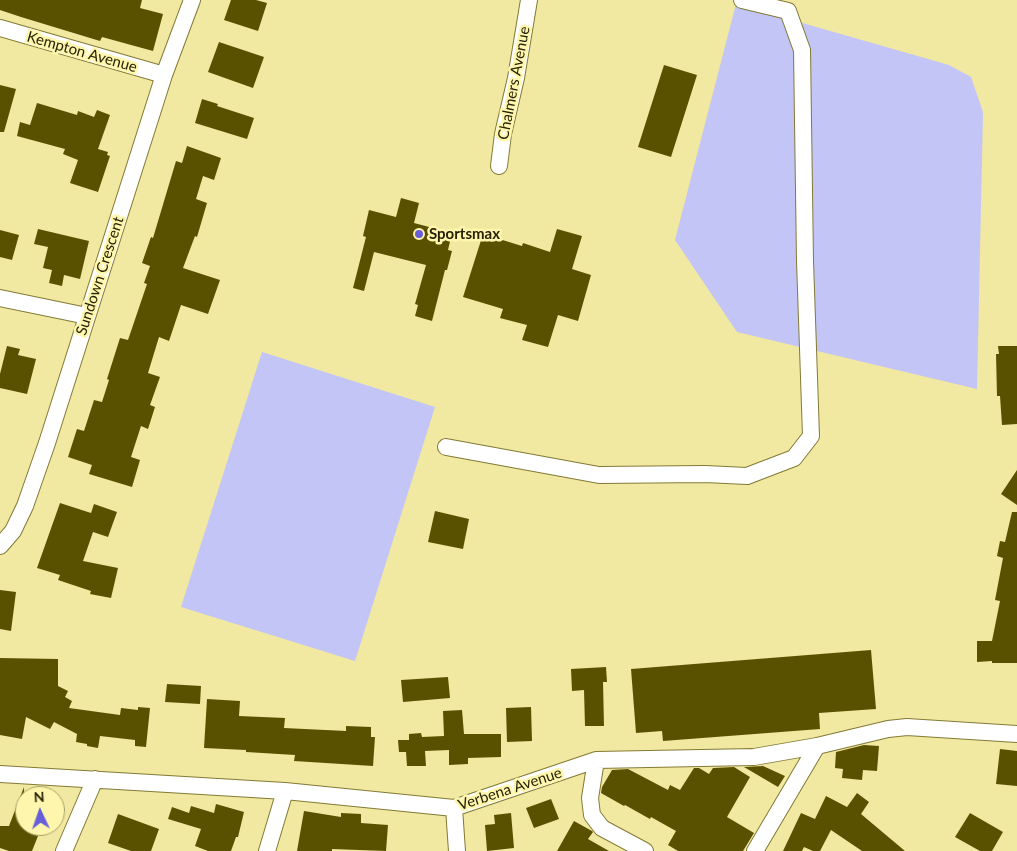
<!DOCTYPE html>
<html>
<head>
<meta charset="utf-8">
<style>
	body { margin:0 }
	#map { position:relative; width:1017px; height:851px; overflow:hidden; background:#f1e8a1; font-family:Lato,sans-serif }
	canvas { display:block }
	.north { position:absolute; left:15px; top:786px; width:50px; height:50px; box-sizing:border-box; background:#fff6ae; border:1px solid #a8a16a; border-radius:50%; rotate:357deg; font-size:14px; font-weight:700; line-height:20px; text-align:center; color:#262205 }
	.north::after { content:''; display:block; margin:auto; width:18px; height:22px; background:#675fd8; clip-path:polygon(50% 0,100% 100%,50% 72%,0 100%) }
</style>
</head>
<body>
<div id="map">
<canvas width="1017" height="851"></canvas>
<div class="north">N</div>
</div>
<script>
const context = document.querySelector('canvas').getContext('2d');
context.lineJoin = 'round';
function fill(path, color) { context.fillStyle = color; context.fill(path, 'evenodd'); }
const poly = rows => new Path2D(rows.map(r => 'M' + r).join(''));
function strokePath(path, color, width, dash) { context.strokeStyle = color; context.lineWidth = width; context.lineCap = dash ? 'butt' : 'round'; context.setLineDash(dash || []); context.stroke(path); }
function drawText(font, color, halo, rows, align = 'center') {
  context.font = font + ' Lato,sans-serif'; context.lineWidth = 5; context.setLineDash([]); context.textBaseline = 'middle'; context.strokeStyle = halo; context.fillStyle = color; for (const [text, x, y, turn = 0] of rows) {
    context.save(); context.translate(x, y); context.rotate((+turn || 0) * Math.PI / 180); context.textAlign = isNaN(turn) ? turn : align; if (halo) context.strokeText(text, 0, 0); context.fillText(text, 0, 0); context.restore();
  }
}
const green = poly([
	[736,4,949,65,971,77,983,112,977,389,737,332,675,240],
	[262,352,435,407,355,661,181,607]
]);
const building = poly([
	[0,0,142,0,140,8,163,14,153,51,102,37,100,41,21,17,0,10],
	[231,0,256,0,267,3,258,31,224,20],
	[219,42,264,57,253,88,208,72],
	[664,65,697,75,671,157,638,147],
	[0,85,16,89,4,132,0,132],
	[202,99,218,104,217,106,254,118,247,139,195,123],
	[37,103,77,115,78,111,94,117,97,110,110,115,98,149,108,152,107,155,110,156,98,192,70,183,78,160,63,154,65,149,17,136,20,122,30,125],
	[187,146,221,158,214,180,203,176,196,199,207,203,197,237,195,236,183,268,220,280,208,314,181,305,169,341,159,337,148,373,160,377,150,405,155,407,148,429,141,426,131,457,140,460,132,487,89,474,92,465,68,457,77,429,84,431,94,400,102,402,109,380,107,379,120,338,128,340,147,284,144,283,150,266,142,263,151,237,153,238,176,161,182,163],
	[401,198,419,203,414,223,452,233,448,250,452,251,447,270,445,270,432,321,415,316,418,305,415,304,426,265,374,252,364,291,353,288,366,237,363,236,369,210,396,217],
	[38,229,89,241,80,279,64,275,62,286,49,283,52,270,43,268,48,247,34,244],
	[557,229,582,236,572,269,591,275,578,321,558,315,548,347,522,340,527,325,500,318,503,309,463,297,483,234,522,246,523,243,550,252],
	[0,230,19,235,12,260,0,257],
	[7,346,20,349,18,355,36,359,27,394,0,388,0,374],
	[998,346,1017,346,1017,424,1002,425,1000,396,997,396,996,354,999,354],
	[1017,470,1017,505,1001,494],
	[60,503,91,513,94,504,117,512,108,537,93,532,83,561,118,568,111,598,90,594,91,591,58,580,60,575,37,568],
	[435,511,469,519,463,549,428,542],
	[1012,512,1017,512,1017,663,992,663,992,661,977,662,977,641,992,641,1000,601,995,600,1003,558,997,556,1000,541,1005,542],
	[0,590,16,592,11,631,0,629],
	[871,650,876,709,819,713,820,729,663,741,662,731,636,733,631,669],
	[0,658,58,659,58,686,68,691,65,697,72,701,69,708,120,715,121,708,138,710,138,707,150,708,146,747,135,746,135,740,100,736,98,748,87,746,87,744,76,742,77,734,54,722,50,729,26,717,22,739,0,735],
	[606,667,607,682,603,682,604,726,585,726,584,690,572,691,571,669],
	[448,677,450,698,403,702,401,680],
	[167,684,201,686,200,704,165,702],
	[207,699,240,701,239,716,285,718,284,728,346,731,346,726,371,727,371,737,375,737,373,766,294,761,295,755,246,752,246,750,204,748],
	[531,707,532,741,507,742,506,708],
	[462,710,464,734,501,734,501,757,468,758,468,764,449,765,449,750,425,751,426,766,407,766,406,752,399,752,398,740,409,740,409,734,421,733,422,737,444,736,443,711],
	[864,745,879,746,877,771,863,770,862,780,842,778,843,769,835,768,836,752],
	[1000,749,1017,751,1017,786,996,784],
	[763,766,785,776,778,787,744,767],
	[734,767,750,777,727,817,754,833,743,851,678,851,668,845,676,831,651,817,650,819,625,805,624,806,601,793,602,787,612,770,628,769,668,790,670,785,680,790,694,768,699,768,709,774,713,768],
	[24,787,25,826,42,826,32,851,9,851,0,848,0,826,9,826],
	[857,793,869,802,861,814,905,851,862,851,831,830,820,851,813,851,804,847,802,851,783,851,801,813,815,819,826,796,847,807],
	[551,799,559,819,534,828,526,808],
	[216,804,244,812,238,837,236,837,231,851,208,851,195,846,201,829,168,819,172,807,189,813,191,806,214,813],
	[304,811,341,817,341,813,361,814,361,823,388,825,386,851,332,849,332,851,297,851],
	[511,813,514,848,487,851,485,825,495,824,494,815],
	[970,813,1003,832,992,851,980,851,955,837],
	[118,814,159,829,151,851,131,851,108,843],
	[574,821,592,831,593,832,588,839,609,851,557,851]
]);
const minor = poly([
	[0,28,164,75],
	[499,166,503,134,516,78,529,0],
	[0,298,87,316],
	[446,447,599,475,705,474,747,476,794,458,811,436,805,261,802,50,788,11,742,0],
	[0,546,13,531,25,506,47,443,164,75,192,0],
	[596,760,590,798,592,815,602,828,645,851],
	[0,774,285,791,454,808,596,760,754,757,817,746,888,729,907,727,1017,734],
	[454,808,457,851],
	[64,851,95,779],
	[267,851,285,791],
	[755,851,817,746]
]);
const markers = [
	[419,234,5,"#675fd8"]
];
const streetNames = [
	["Kempton Avenue",82,52,16],
	["Chalmers Avenue",514,83,-79],
	["Sundown Crescent",100,276,-72],
	["Verbena Avenue",510,789,-18]
];
const poiNames = [
	["Sportsmax",429,234]
];
fill(green, '#c2c5f6');
fill(building, '#5a5100');
strokePath(minor, '#837a35', 18);
strokePath(minor, '#fff', 16);
for (const [x, y, r, color] of markers) { const dot = new Path2D(); dot.arc(x, y, r, 0, 2 * Math.PI); context.fillStyle = color; context.fill(dot); strokePath(dot, '#fff6ae', 2); }
drawText('15px', '#262205', '#fff6ae', streetNames);
drawText('bold 15px', '#262205', '#fff6ae', poiNames, 'left');
</script>
</body>
</html>
